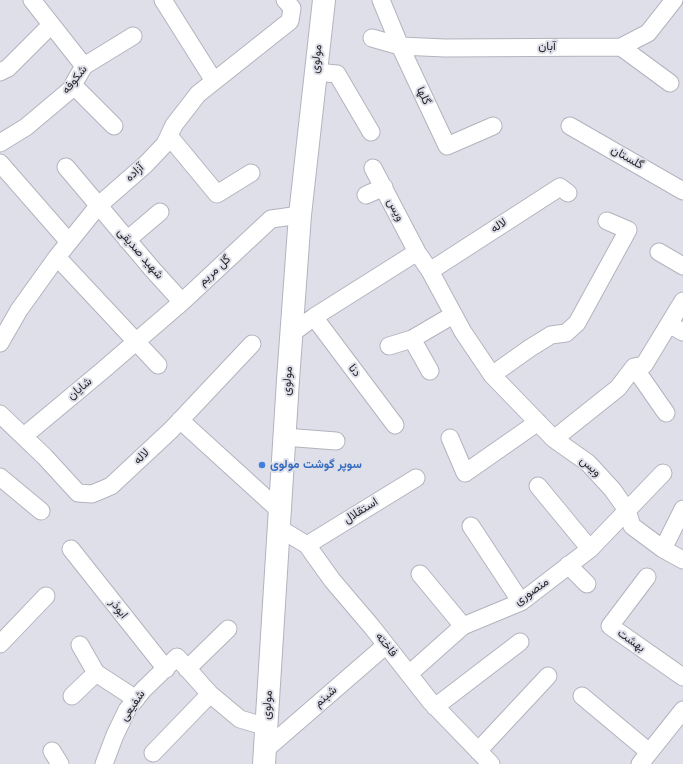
<!DOCTYPE html>
<html>
<head>
<meta charset="utf-8">
<style>
	body { margin:0 }
	canvas { display:block; background:#dedfe9 }
</style>
</head>
<body>
<canvas width="683" height="764"></canvas>
<script>
const context = document.querySelector('canvas').getContext('2d');
context.lineJoin = 'round';
const poly = rows => new Path2D(rows.map(r => 'M' + r).join(''));
function strokePath(path, color, width, dash) { context.strokeStyle = color; context.lineWidth = width; context.lineCap = dash ? 'butt' : 'round'; context.setLineDash(dash || []); context.stroke(path); }
function drawText(font, color, halo, rows, align = 'center') {
  context.font = font + ' "Nunito Sans",Vazirmatn,sans-serif'; context.lineWidth = 4; context.setLineDash([]); context.textBaseline = 'middle'; context.strokeStyle = halo; context.fillStyle = color; for (const [text, x, y, turn = 0] of rows) {
    context.save(); context.translate(x, y); context.rotate((+turn || 0) * Math.PI / 180); context.textAlign = isNaN(turn) ? turn : align; if (halo) context.strokeText(text, 0, 0); context.fillText(text, 0, 0); context.restore();
  }
}
const minor = poly([
	[32,0,84,66],
	[163,0,214,81],
	[381,0,400,46,447,146,493,126],
	[372,38,400,46,445,48,621,47,648,33,674,0],
	[621,47,670,83],
	[0,72,8,68,51,25],
	[316,72,337,74,371,132],
	[73,85,114,126],
	[570,126,683,191],
	[169,136,217,194,251,173],
	[0,143,26,127,70,90,84,66,133,36],
	[0,163,69,242],
	[66,167,153,270,182,302],
	[373,168,417,252,430,271,463,332,492,375,554,439,588,463,612,489,627,510,632,526,663,549,683,560],
	[366,195,384,187],
	[127,240,160,212],
	[659,252,683,266],
	[57,257,158,365],
	[430,271,560,187,568,193],
	[314,317,395,425],
	[669,324,683,332],
	[291,334,314,317,417,252],
	[0,343,19,310,57,257,98,206,146,164,165,144,174,125,198,94,290,21,292,8,285,0],
	[389,346,412,339],
	[634,367,644,365,683,301],
	[634,367,666,413],
	[430,371,412,339,453,315],
	[492,375,530,348,551,335,566,333,577,323,628,230,607,221],
	[0,414,45,457,78,493,92,494,111,486,171,430,252,344],
	[180,420,280,511],
	[24,436,102,371,182,302,271,219,300,215],
	[284,437,336,441],
	[450,438,465,473,538,422],
	[554,439,618,388,634,367],
	[0,477,41,511],
	[538,486,590,549],
	[471,526,521,602],
	[279,528,307,545,332,580,372,627,430,701,491,764],
	[307,545,416,478],
	[71,549,166,669],
	[663,549,683,509],
	[568,565,587,584],
	[420,574,463,626],
	[647,577,610,626,683,677],
	[0,644,46,596],
	[80,645,96,673,136,699],
	[187,669,228,629],
	[409,674,463,626,521,602,590,549,663,473],
	[72,696,96,673],
	[582,696,649,752],
	[435,707,520,642],
	[265,750,386,645],
	[52,751,60,764],
	[478,751,548,676],
	[153,753,210,694],
	[104,764,115,735,127,710,143,690,177,657,210,694,240,719,267,727],
	[640,764,683,710]
]);
const major = poly([
	[264,764,288,380,300,215,324,0]
]);
const markers = [
	[262,465,4,"#3f7fe0"]
];
const streetNames = [
	["آبان",547,47],
	["مولوی",317,59,-84],
	["شکوفه",75,80,-51],
	["گلها",423,96,65],
	["گلستان",627,158,30],
	["آزاده",135,173,-42],
	["ویس",395,210,63],
	["لاله",499,226,-33],
	["شهید صدیقی",140,254,49],
	["گل مریم",215,271,-43],
	["دنا",354,371,53],
	["مولوی",288,381,-86],
	["شایان",80,389,-40],
	["لاله",142,457,-44],
	["ویس",590,467,42],
	["استقلال",361,511,-32],
	["منصوری",532,592,-35],
	["ابوذر",118,609,52],
	["بهشت",631,641,35],
	["فاخته",386,645,52],
	["شبنم",326,697,-41],
	["مولوی",268,705,-86],
	["شفیعی",133,706,-55]
];
const shopNames = [
	["سوپر گوشت مولوی",270,465]
];
strokePath(minor, '#b3b3be', 19);
strokePath(major, '#b3b3be', 24);
strokePath(minor, '#fff', 17);
strokePath(major, '#fff', 22);
for (const [x, y, r, color] of markers) { const dot = new Path2D(); dot.arc(x, y, r, 0, 2 * Math.PI); context.fillStyle = color; context.fill(dot); strokePath(dot, '#dedfe9', 1.5); }
drawText('12px', '#29292d', '#dedfe9', streetNames);
drawText('bold 12px', '#366cbe', '#dedfe9', shopNames, 'left');
</script>
</body>
</html>
